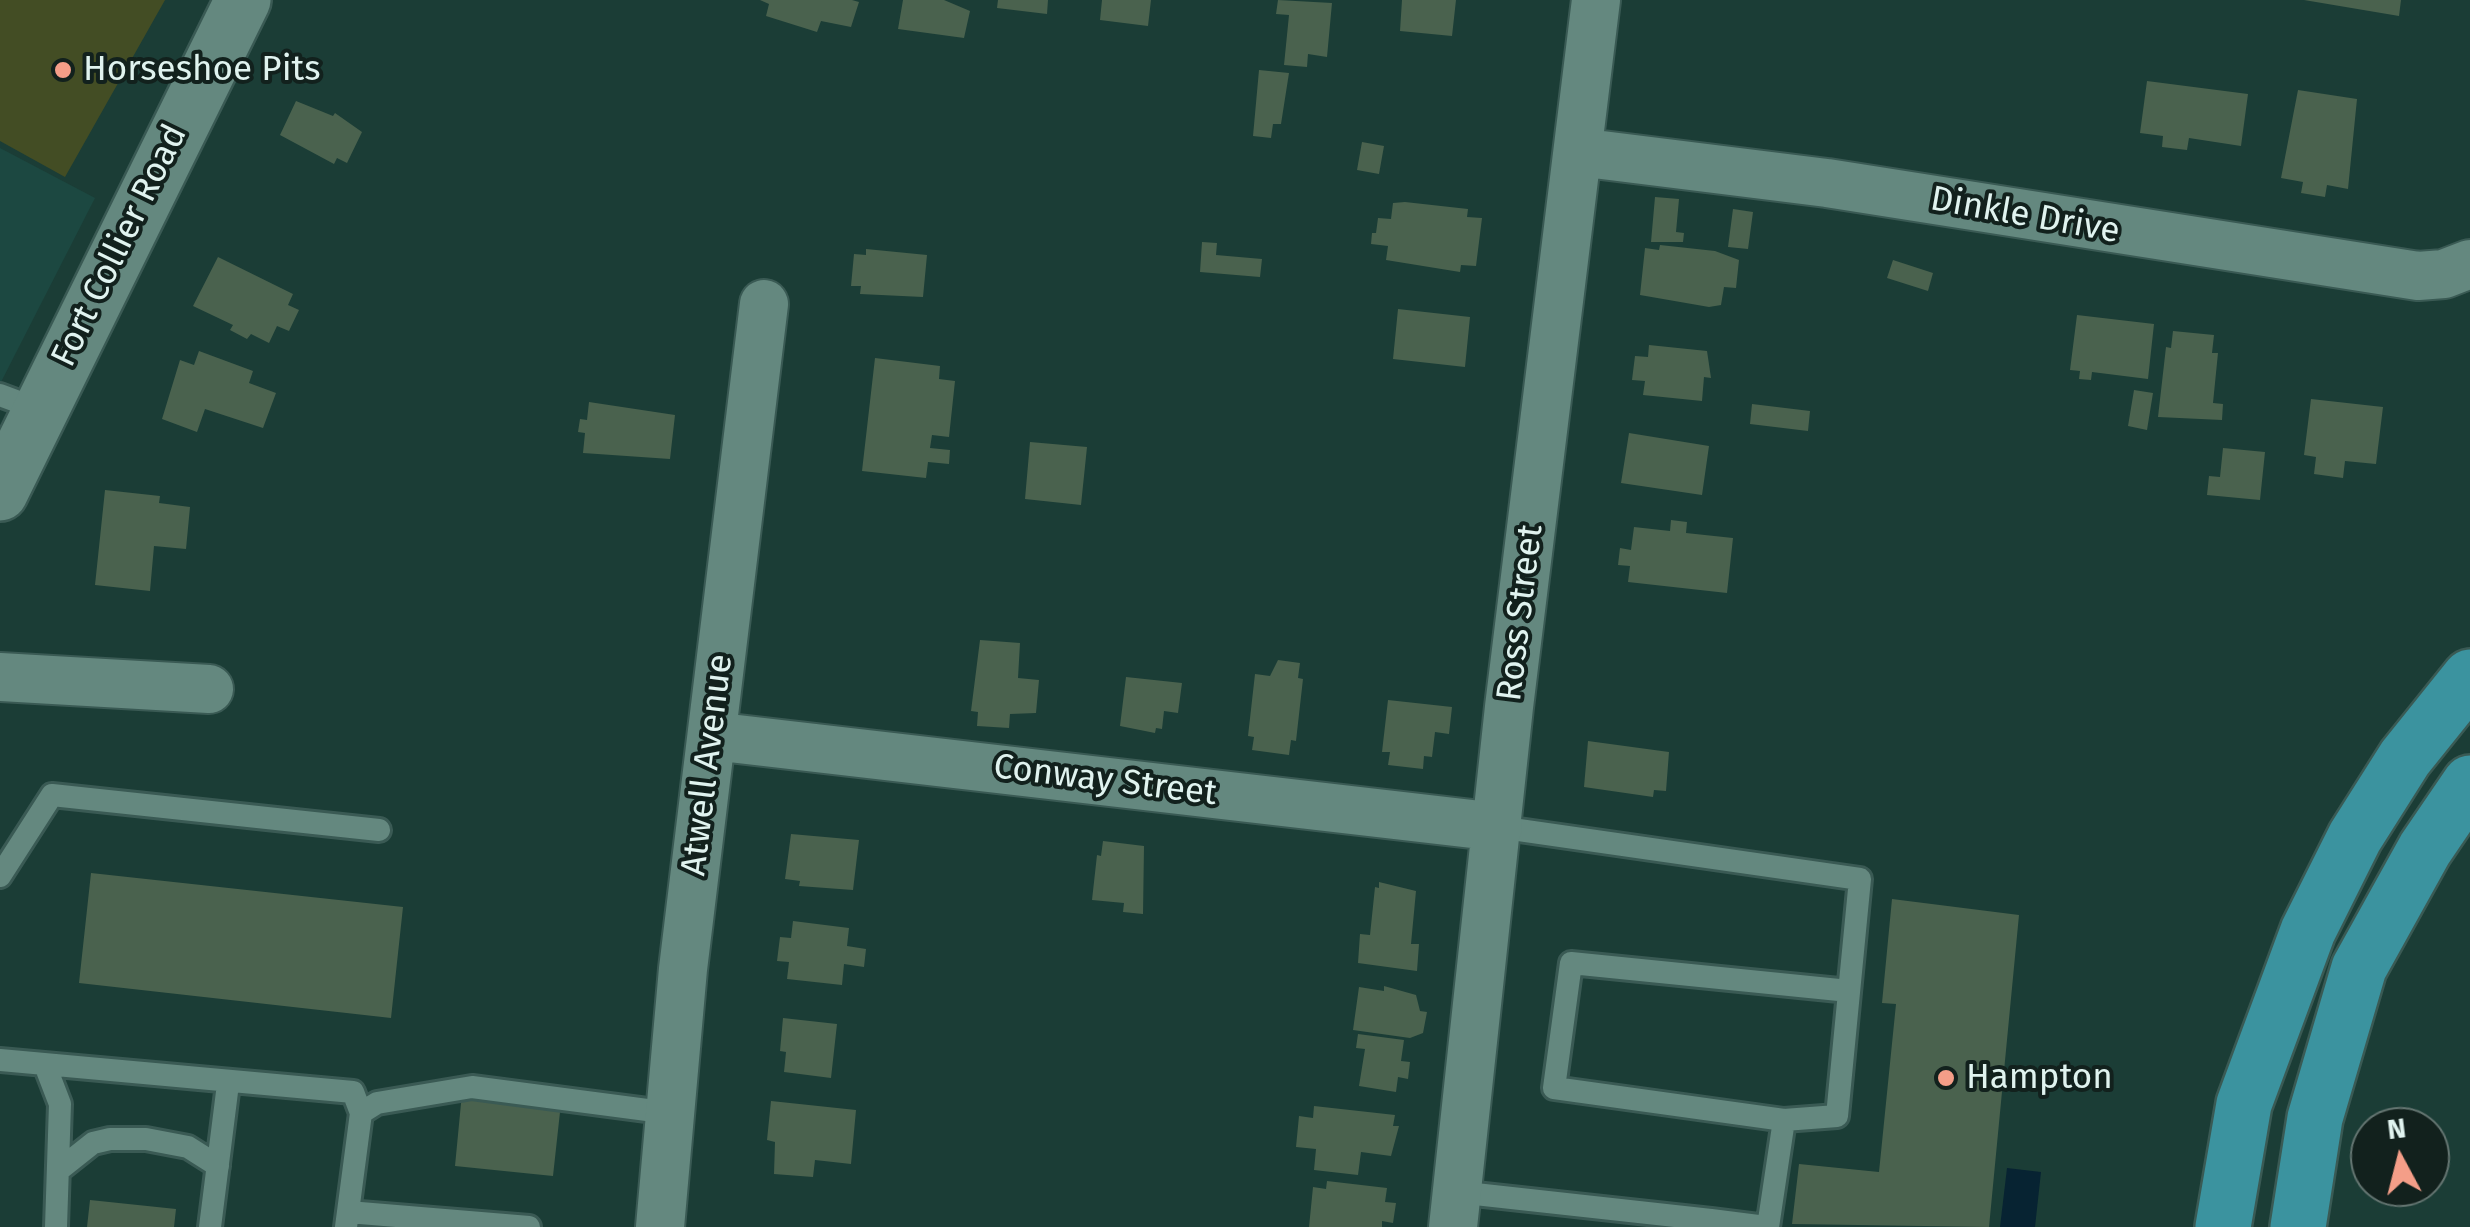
<!DOCTYPE html>
<html>
<head>
<meta charset="utf-8">
<style>
	body { margin:0 }
	#map { position:relative; width:2470px; height:1227px; overflow:hidden; background:#1b3d36; font-family:"Fira Sans",sans-serif }
	canvas { display:block }
	.north { position:absolute; left:2350px; top:1107px; width:100px; height:100px; box-sizing:border-box; background:#12211d; border:2px solid #647571; border-radius:50%; rotate:353deg; font-size:28px; font-weight:700; line-height:40px; text-align:center; color:#e0f3ef }
	.north::after { content:''; display:block; margin:auto; width:35px; height:45px; background:#f49e88; clip-path:polygon(50% 0,100% 100%,50% 72%,0 100%) }
</style>
</head>
<body>
<div id="map">
<canvas width="2470" height="1227"></canvas>
<div class="north">N</div>
</div>
<script>
const context = document.querySelector('canvas').getContext('2d');
context.lineJoin = 'round';
function fill(path, color) { context.fillStyle = color; context.fill(path, 'evenodd'); }
const poly = rows => new Path2D(rows.map(r => 'M' + r).join(''));
function strokePath(path, color, width, dash) { context.strokeStyle = color; context.lineWidth = width; context.lineCap = dash ? 'butt' : 'round'; context.setLineDash(dash || []); context.stroke(path); }
function drawText(font, color, halo, rows, align = 'center') {
  context.font = font + ' "Fira Sans",sans-serif'; context.lineWidth = 8; context.setLineDash([]); context.textBaseline = 'middle'; context.strokeStyle = halo; context.fillStyle = color; for (const [text, x, y, turn = 0] of rows) {
    context.save(); context.translate(x, y); context.rotate((+turn || 0) * Math.PI / 180); context.textAlign = isNaN(turn) ? turn : align; if (halo) context.strokeText(text, 0, 0); context.fillText(text, 0, 0); context.restore();
  }
}
const built = poly([
	[0,148,95,198,0,384]
]);
const green = poly([
	[0,0,165,0,65,177,0,141]
]);
const water = poly([
	[2007,1168,2041,1172,2035,1227,2000,1227]
]);
const building = poly([
	[760,0,852,0,859,2,851,27,821,21,817,32,766,16,769,4],
	[903,0,944,0,970,11,964,38,898,29],
	[998,0,1048,0,1047,14,997,8],
	[1102,0,1151,0,1148,26,1100,20],
	[1278,0,1332,3,1327,57,1308,54,1307,67,1284,65,1289,15,1276,14],
	[1402,0,1456,0,1452,36,1400,31],
	[2304,0,2401,0,2399,16],
	[1259,70,1289,73,1281,124,1273,124,1271,138,1253,136],
	[2147,81,2248,94,2241,146,2189,138,2187,150,2162,147,2163,136,2140,133],
	[2298,90,2357,99,2348,189,2327,185,2325,197,2301,193,2303,182,2281,178],
	[296,101,333,116,335,113,362,132,347,163,337,158,334,164,280,135],
	[1362,142,1384,146,1379,174,1357,170],
	[1655,197,1679,199,1676,232,1684,233,1683,242,1651,242],
	[1405,202,1468,209,1467,217,1482,218,1476,266,1461,265,1460,272,1386,260,1388,246,1371,244,1372,233,1376,233,1378,218,1391,219,1393,203],
	[1733,209,1753,212,1748,249,1728,247],
	[1202,242,1217,243,1216,255,1262,259,1260,277,1200,272],
	[1660,245,1715,251,1739,260,1736,288,1724,287,1721,305,1709,307,1640,295,1645,248,1659,250],
	[866,249,927,255,923,297,860,294,861,286,851,286,854,254,866,255],
	[218,257,293,294,288,305,299,310,289,331,277,326,269,343,251,334,247,339,230,330,233,325,193,306],
	[1893,260,1933,273,1928,291,1887,278],
	[1398,309,1470,317,1465,367,1393,359],
	[2077,315,2154,324,2148,379,2092,372,2091,380,2079,379,2080,371,2070,370],
	[2173,331,2214,335,2212,353,2218,353,2213,403,2223,404,2222,420,2158,417,2166,347,2171,348],
	[1649,345,1707,351,1711,378,1704,377,1702,401,1643,395,1645,381,1632,380,1635,356,1648,357],
	[199,351,253,371,249,383,276,393,263,428,205,409,197,432,162,419,180,360,194,365],
	[875,358,940,366,939,379,955,381,949,437,932,435,930,448,950,450,949,464,928,462,926,478,862,471],
	[2134,390,2153,393,2147,430,2128,426],
	[2311,399,2383,407,2376,464,2345,461,2343,478,2314,474,2316,457,2304,455],
	[589,402,675,415,670,459,583,453,585,433,578,432,580,419,587,420],
	[1752,404,1810,411,1808,431,1750,424],
	[1629,433,1709,446,1702,495,1621,483],
	[1030,442,1087,447,1081,505,1025,499],
	[2223,448,2265,452,2260,500,2207,495,2209,476,2220,477],
	[105,490,160,496,159,503,190,507,186,549,154,546,150,591,95,585],
	[1671,520,1687,522,1686,533,1733,538,1727,593,1628,582,1630,566,1618,565,1620,548,1631,550,1634,527,1670,531],
	[980,640,1020,643,1018,678,1039,680,1036,713,1010,714,1009,728,977,726,978,712,971,711],
	[1278,660,1300,663,1298,678,1303,679,1296,741,1291,740,1289,755,1252,750,1254,737,1248,736,1255,674,1270,676],
	[1126,677,1182,683,1178,713,1164,711,1162,729,1156,728,1155,733,1120,726],
	[1388,700,1452,707,1449,734,1435,732,1432,757,1424,756,1423,769,1388,765,1390,752,1382,752],
	[1588,741,1669,752,1666,791,1654,790,1653,797,1584,787],
	[791,834,859,840,853,890,799,886,800,881,785,879],
	[1103,841,1144,846,1143,914,1123,912,1124,903,1092,900,1097,855,1101,856],
	[91,873,403,907,391,1018,79,983],
	[1379,882,1416,891,1411,944,1419,944,1417,971,1358,963,1360,934,1370,935,1375,887,1379,888],
	[1892,899,2019,915,1989,1227,1792,1224,1799,1164,1879,1172,1896,1004,1882,1003],
	[793,921,849,928,847,946,866,949,864,967,844,964,842,985,787,979,789,962,777,961,780,937,791,938],
	[1384,986,1416,995,1420,1011,1427,1012,1423,1033,1410,1038,1353,1030,1359,987,1384,991],
	[783,1018,837,1024,831,1078,784,1072,786,1052,780,1051],
	[1358,1034,1404,1040,1401,1061,1410,1062,1408,1079,1398,1077,1396,1092,1359,1086,1365,1049,1356,1048],
	[462,1093,561,1103,553,1176,455,1166],
	[771,1101,856,1110,851,1164,815,1160,813,1177,774,1174,775,1142,767,1140],
	[1314,1106,1395,1115,1393,1126,1399,1126,1391,1156,1361,1152,1358,1175,1314,1170,1316,1149,1296,1147,1299,1116,1313,1118],
	[1327,1181,1387,1188,1385,1202,1396,1203,1393,1223,1382,1221,1382,1227,1309,1227,1313,1187,1326,1189],
	[90,1200,176,1209,174,1227,87,1227]
]);
const service = poly([
	[0,395,40,410],
	[1498,827,1860,879,1837,1116,1784,1120,1768,1227],
	[0,876,52,795,379,830],
	[0,1060,353,1092,361,1113,346,1227],
	[45,1065,60,1104,56,1227],
	[361,1113,377,1103,472,1087,670,1113],
	[1784,1120,1554,1088,1571,963,1849,991],
	[59,1170,93,1143,110,1139,146,1139,188,1147,218,1166],
	[1457,1192,1711,1220,1711,1227],
	[348,1212,529,1227],
	[1711,1220,1766,1227],
	[210,1227,228,1084]
]);
const minor = poly([
	[1578,152,1827,183,2418,276,2444,274,2470,264],
	[0,677,209,689],
	[712,736,1498,827],
	[660,1227,683,969,764,304],
	[1453,1227,1509,707,1596,0]
]);
const tertiary = poly([
	[0,493,243,0]
]);
const motorway = poly([
	[2223,1227,2244,1104,2308,931,2355,837,2405,758,2470,677],
	[2298,1227,2315,1118,2359,968,2425,849,2470,783]
]);
const markers = [
	[63,70,10,"#f49e88"],
	[1946,1078,10,"#f49e88"]
];
const poiNames = [
	["Horseshoe Pits",83,70],
	["Hampton",1966,1078]
];
const streetNames = [
	["Dinkle Drive",2025,216,10],
	["Fort Collier Road",120,246,-64],
	["Ross Street",1521,613,-83],
	["Atwell Avenue",708,765,-83],
	["Conway Street",1105,781,7]
];
fill(built, '#1c4841');
fill(green, '#434d24');
fill(water, '#072332');
fill(building, '#4a624e');
strokePath(service, '#3a5a54', 28);
strokePath(minor, '#3a5a54', 52);
strokePath(tertiary, '#3a5a54', 60);
strokePath(motorway, '#3a5a54', 60);
strokePath(service, '#64887f', 22);
strokePath(minor, '#64887f', 48);
strokePath(tertiary, '#64887f', 55);
strokePath(motorway, '#3b939f', 55);
for (const [x, y, r, color] of markers) { const dot = new Path2D(); dot.arc(x, y, r, 0, 2 * Math.PI); context.fillStyle = color; context.fill(dot); strokePath(dot, '#12211d', 4); }
drawText('35px', '#e0f3ef', '#12211d', poiNames, 'left');
drawText('35px', '#e0f3ef', '#12211d', streetNames);
</script>
</body>
</html>
